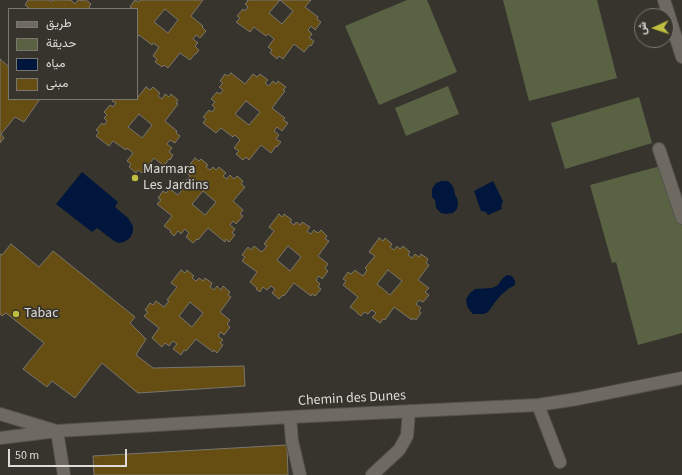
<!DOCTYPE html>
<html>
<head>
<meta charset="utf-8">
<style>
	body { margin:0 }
	#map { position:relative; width:682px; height:475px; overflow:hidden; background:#37342d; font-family:"Source Sans 3",Vazirmatn,sans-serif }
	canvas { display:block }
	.legend { position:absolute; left:8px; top:8px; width:130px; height:92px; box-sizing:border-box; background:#37342d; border:1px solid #7a7771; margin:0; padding:5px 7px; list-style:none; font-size:12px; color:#dedcd8 }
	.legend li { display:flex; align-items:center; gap:8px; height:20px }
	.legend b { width:20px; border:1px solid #7a7771 }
	.north { position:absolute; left:634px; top:8px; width:40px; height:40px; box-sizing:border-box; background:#37342d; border:1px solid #7a7771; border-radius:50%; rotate:267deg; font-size:11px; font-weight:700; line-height:16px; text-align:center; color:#dedcd8 }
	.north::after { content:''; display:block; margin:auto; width:14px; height:18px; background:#bfbe41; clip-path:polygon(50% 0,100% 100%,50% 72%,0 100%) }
	.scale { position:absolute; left:8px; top:449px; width:119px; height:18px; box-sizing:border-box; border:2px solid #dedcd8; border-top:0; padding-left:5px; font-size:12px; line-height:14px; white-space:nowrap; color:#dedcd8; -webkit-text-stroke:3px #37342d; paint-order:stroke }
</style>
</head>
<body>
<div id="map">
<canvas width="682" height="475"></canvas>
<ul class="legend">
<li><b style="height:5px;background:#6e6a62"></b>طريق</li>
<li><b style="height:11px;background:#596344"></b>حديقة</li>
<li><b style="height:11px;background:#00163d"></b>مياه</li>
<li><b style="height:11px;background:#664d11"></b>مبنى</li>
</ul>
<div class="north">ش</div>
<div class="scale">50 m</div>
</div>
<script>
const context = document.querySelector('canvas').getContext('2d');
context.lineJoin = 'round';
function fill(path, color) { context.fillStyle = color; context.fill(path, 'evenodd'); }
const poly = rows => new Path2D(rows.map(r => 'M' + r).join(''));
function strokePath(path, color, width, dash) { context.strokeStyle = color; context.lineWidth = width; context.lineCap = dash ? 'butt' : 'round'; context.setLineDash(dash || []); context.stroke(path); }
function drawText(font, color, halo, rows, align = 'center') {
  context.font = font + ' "Source Sans 3",sans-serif'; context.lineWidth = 3.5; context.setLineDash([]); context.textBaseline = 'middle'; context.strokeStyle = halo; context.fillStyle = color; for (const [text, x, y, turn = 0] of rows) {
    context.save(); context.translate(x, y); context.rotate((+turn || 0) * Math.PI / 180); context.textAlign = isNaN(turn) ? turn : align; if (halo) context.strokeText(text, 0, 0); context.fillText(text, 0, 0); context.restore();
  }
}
const green = poly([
	[407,0,427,0,457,72,379,105,345,26],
	[503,0,597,0,617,78,529,101],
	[448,86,459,114,406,136,395,108],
	[639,97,652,143,565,169,551,123],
	[668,164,682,214,682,333,638,345,616,262,612,263,590,185]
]);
const water = poly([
	[82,172,118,202,115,207,128,218,133,226,133,232,130,238,124,242,119,243,114,241,97,228,92,232,56,204],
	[442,181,448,181,452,185,454,189,455,195,457,198,458,203,457,209,453,213,446,214,441,213,436,208,435,200,432,197,432,189,436,183],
	[493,181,503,201,501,206,502,209,488,215,486,212,481,211,474,191],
	[507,275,512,276,515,281,515,285,508,289,501,295,496,301,488,312,484,314,473,314,471,312,467,306,466,299,470,293,475,289,492,288,498,285,502,279]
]);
const building = poly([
	[28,0,49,0,51,2,52,0,71,0,75,4,78,0,80,0,82,1,83,0,86,0,91,4,89,7,91,9,28,9,29,8,25,5,28,0],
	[135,0,139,2,140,0,203,0,191,16,203,26,202,27,206,31,200,38,196,35,193,39,198,43,195,46,199,50,196,54,195,54,190,60,180,53,168,68,164,65,162,67,155,62,157,59,153,56,159,47,153,43,152,45,139,35,137,38,137,9,133,9,130,7,135,0],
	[165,9,178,20,168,33,154,22,165,9],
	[247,0,311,0,305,7,318,17,317,19,321,22,315,30,311,26,308,30,312,34,309,38,314,41,311,46,310,45,304,52,294,44,283,59,279,56,277,59,270,53,272,50,268,47,274,39,268,34,266,36,254,27,250,32,236,22,240,18,237,16,243,9,245,11,248,7,245,4,248,1,247,0],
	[280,0,293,11,282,24,269,13,280,0],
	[0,59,9,67,9,99,40,99,24,122,15,117,1,134,4,138,0,143,0,59],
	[231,73,245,84,253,74,257,77,260,74,268,80,265,83,269,86,273,81,276,84,278,81,286,87,283,90,285,91,272,108,285,118,283,120,288,123,282,131,277,127,274,131,279,135,276,139,281,142,277,147,276,146,271,153,261,145,249,160,246,157,243,160,236,154,239,151,234,148,240,140,235,135,233,137,221,128,216,133,203,123,206,119,203,117,209,110,212,112,215,108,212,105,215,102,211,99,217,92,220,94,223,90,219,87,223,83,220,81,225,74,228,76,231,73],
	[246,101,260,112,249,125,235,114,246,101],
	[146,87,150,90,153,87,160,93,158,96,162,99,165,94,169,97,171,94,178,100,176,103,178,104,165,121,177,131,176,133,180,136,175,143,170,140,167,144,172,148,169,152,173,155,170,160,169,159,164,166,154,158,142,173,138,170,136,173,129,167,131,164,127,161,133,153,127,148,126,150,113,141,109,146,96,136,99,132,96,130,102,123,104,125,107,121,104,118,107,115,104,112,110,105,113,107,116,103,112,101,113,99,137,99,137,97,138,97,146,87],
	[139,114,152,125,142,138,128,127,139,114],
	[195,158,199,161,201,159,208,165,206,167,210,170,213,167,216,170,219,167,226,173,223,176,227,179,230,175,234,179,237,176,243,181,241,184,245,187,233,201,243,210,240,214,243,216,236,224,233,221,230,225,235,229,232,233,235,235,229,242,226,239,225,242,208,228,198,240,197,239,193,243,186,237,189,233,185,229,181,234,178,231,174,236,170,232,171,231,164,226,172,216,157,204,161,200,158,198,163,191,166,193,170,189,178,195,182,190,180,188,190,176,185,171,195,158],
	[203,191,216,202,205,215,192,204,203,191],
	[279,214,282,217,284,214,292,220,290,222,294,225,296,222,300,225,302,222,310,227,307,231,311,234,314,230,318,233,321,230,327,236,325,239,329,241,318,256,328,264,325,268,328,271,322,279,319,276,316,280,320,284,318,287,321,289,315,296,312,294,311,296,294,283,284,296,283,295,279,299,272,293,275,289,271,286,267,290,263,287,260,292,256,289,257,288,250,282,257,272,242,261,245,257,242,255,248,247,251,250,254,246,262,252,267,246,264,244,274,231,269,227,279,214],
	[288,246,301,257,290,271,277,260,288,246],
	[379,238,383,241,385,238,392,244,390,247,394,250,397,246,400,249,403,246,410,252,408,255,412,258,415,254,419,257,421,254,428,259,426,263,429,265,418,280,429,288,425,292,429,295,423,302,419,300,416,304,421,308,419,311,421,313,416,320,413,318,412,320,394,307,385,320,383,319,380,323,372,317,376,313,372,310,368,314,364,312,361,316,357,313,357,312,350,307,358,297,343,285,346,281,343,279,348,272,351,274,355,270,363,276,367,270,365,268,375,256,369,252,379,238],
	[388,270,402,281,390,295,377,284,388,270],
	[11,244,39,267,53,251,135,317,130,323,146,339,136,355,153,368,244,366,245,386,138,393,102,363,75,398,52,381,47,387,23,369,44,343,6,313,2,316,0,314,0,254,2,255,11,244],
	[181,270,185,273,187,270,194,276,192,278,196,281,199,278,203,281,205,278,212,283,210,287,214,290,217,286,221,290,223,286,230,292,228,295,231,297,220,312,230,320,227,324,230,327,224,335,221,332,218,336,223,340,220,343,223,345,217,353,214,350,213,352,196,339,186,351,184,350,181,355,173,349,177,344,173,341,169,346,165,343,162,347,152,338,159,328,144,316,148,312,145,310,150,303,153,305,156,301,164,307,169,301,167,300,177,287,171,283,181,270],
	[190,302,203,313,192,327,179,316,190,302],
	[287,445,288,475,94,475,93,456,287,445]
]);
const minor = poly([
	[664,0,682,57],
	[659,149,682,218],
	[538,405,560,462],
	[0,414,53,430],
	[290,417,292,441,300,475],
	[57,431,64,475],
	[0,438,57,431,290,417,538,405,577,399,682,378],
	[372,475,399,450,407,436,409,411]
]);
const markers = [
	[135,178,4,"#bfbe41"],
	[16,314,4,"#bfbe41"]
];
const poiNames = [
	["Marmara",143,170],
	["Les Jardins",143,186],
	["Tabac",24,314]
];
const streetNames = [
	["Chemin des Dunes",352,399,-3]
];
fill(green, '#596344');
fill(water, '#00163d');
fill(building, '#664d11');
strokePath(building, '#79766e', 1);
strokePath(minor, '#54524c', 14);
strokePath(minor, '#6e6a62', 12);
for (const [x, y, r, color] of markers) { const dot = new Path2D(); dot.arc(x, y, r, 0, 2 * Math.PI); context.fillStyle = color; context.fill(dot); strokePath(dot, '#37342d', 1.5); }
drawText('14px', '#dedcd8', '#37342d', poiNames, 'left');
drawText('14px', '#dedcd8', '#37342d', streetNames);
</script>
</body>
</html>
